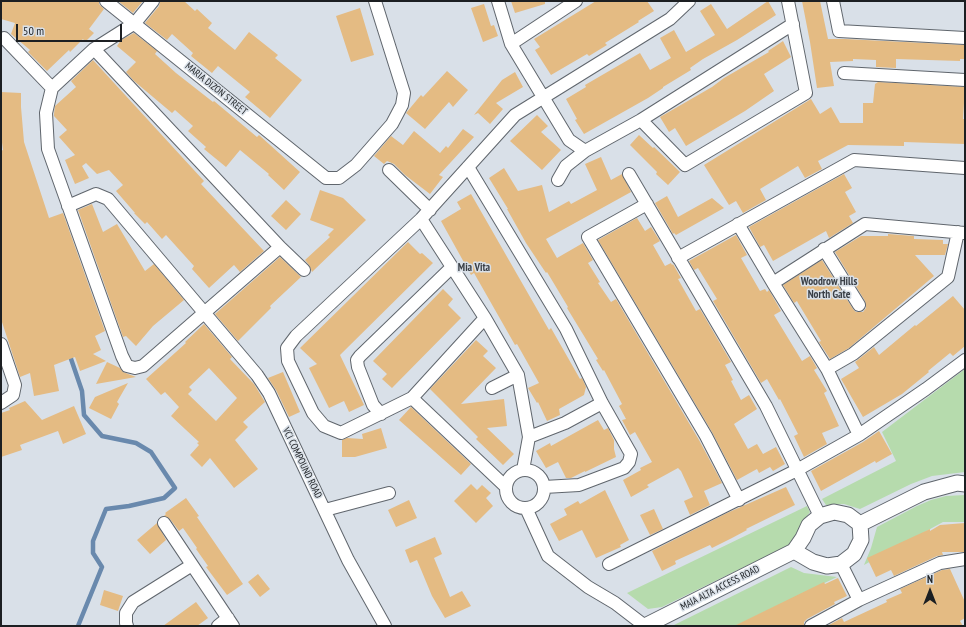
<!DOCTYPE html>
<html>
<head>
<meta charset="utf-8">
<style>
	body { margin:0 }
	#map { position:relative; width:966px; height:627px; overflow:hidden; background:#d9e0e8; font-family:"PT Sans Narrow",sans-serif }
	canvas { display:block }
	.frame { position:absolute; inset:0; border:2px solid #1c1f22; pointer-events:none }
	.north { position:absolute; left:910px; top:571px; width:40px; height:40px; -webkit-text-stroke:3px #d9e0e8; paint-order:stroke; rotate:0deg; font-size:11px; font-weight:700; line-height:16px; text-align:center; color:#1c1f22 }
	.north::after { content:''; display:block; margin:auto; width:14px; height:18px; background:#1c1f22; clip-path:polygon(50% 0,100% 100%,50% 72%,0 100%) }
	.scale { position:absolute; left:16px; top:24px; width:106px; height:18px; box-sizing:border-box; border:2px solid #1c1f22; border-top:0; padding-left:5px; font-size:12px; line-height:14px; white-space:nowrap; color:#1c1f22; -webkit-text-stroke:3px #d9e0e8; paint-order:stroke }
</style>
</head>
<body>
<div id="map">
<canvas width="966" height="627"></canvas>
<div class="frame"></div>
<div class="north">N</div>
<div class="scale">50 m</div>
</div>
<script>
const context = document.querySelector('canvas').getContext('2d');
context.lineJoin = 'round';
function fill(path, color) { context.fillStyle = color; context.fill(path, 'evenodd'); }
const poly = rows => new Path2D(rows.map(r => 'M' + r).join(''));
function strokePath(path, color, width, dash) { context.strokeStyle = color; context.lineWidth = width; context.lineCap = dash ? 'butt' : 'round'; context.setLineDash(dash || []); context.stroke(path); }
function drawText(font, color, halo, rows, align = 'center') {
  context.font = font + ' "PT Sans Narrow",sans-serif'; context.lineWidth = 3; context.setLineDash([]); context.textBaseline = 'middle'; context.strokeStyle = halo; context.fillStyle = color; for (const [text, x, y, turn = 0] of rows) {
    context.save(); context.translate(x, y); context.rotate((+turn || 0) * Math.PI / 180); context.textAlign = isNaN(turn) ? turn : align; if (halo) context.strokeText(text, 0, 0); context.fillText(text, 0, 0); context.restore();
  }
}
const green = poly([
	[965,369,965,472,932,476,911,484,860,509,844,504,826,505,822,499,896,461,882,432],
	[965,495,965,522,943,522,864,565,871,548,877,527,917,506,931,500,946,496],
	[807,506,810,512,801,524,795,542,662,607,648,609,627,593],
	[791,567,804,573,837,577,735,626,672,626]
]);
const stream = poly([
	[69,353,82,391,84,415,102,436,136,443,151,452,175,488,164,498,129,506,106,509,93,541,93,553,102,567,78,626]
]);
const building = poly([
	[1,1,99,1,99,4,104,9,89,29,94,33,85,42,83,39,70,52,69,50,47,71,28,52,30,50,11,34,15,23,1,19],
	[118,1,143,1,133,13],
	[160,1,184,1,195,11,197,9,212,23,208,28,235,50,249,32,278,55,275,58,302,80,270,118,245,97,250,92,218,66,212,73,191,56,193,53,172,34,167,40,145,23,159,6],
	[511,1,545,1,545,4,515,13],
	[596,1,647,1,654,11,638,21,639,22,605,43,607,45,589,56,587,54,551,75,535,50,540,47,534,39],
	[768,1,776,15,737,40,703,59,690,68,691,70,663,87,663,88,648,98,584,134,575,120,577,119,566,99,586,87,585,85,640,53,650,70,671,58,660,38,674,30,686,52,715,35,700,11,711,4,727,29],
	[802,1,820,1,828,39,845,39,965,45,965,59,960,59,960,61,896,59,896,68,876,67,876,60,853,59,853,61,830,62,834,86,817,88,810,42],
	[484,4,491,26,494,25,498,36,483,42,471,8],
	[360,8,374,55,351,62,336,16],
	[134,33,157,51,155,54,176,73,213,102,214,101,257,137,259,135,300,172,284,190,268,175,269,174,240,150,226,167,204,149,206,147,188,131,193,126,175,110,172,113,134,81,126,72,136,62,117,46,121,40],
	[783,41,791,57,764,74,774,91,745,111,686,146,675,128,669,132,660,117,712,87,724,78,769,52,768,51],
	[93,60,204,181,201,184,264,251,240,272,234,265,209,288,192,269,194,266,166,235,162,239,147,222,145,224,134,213,135,213,116,191,123,185,109,170,97,174,86,163,82,166,89,178,75,184,65,160,75,155,59,137,67,130,54,116,54,114,55,106,76,87,71,81],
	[447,71,468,90,453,107,449,102,425,129,406,113,421,95,423,97],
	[515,72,523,87,496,103,503,109,490,124,478,113,474,115,502,80],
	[878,82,965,87,963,119,965,119,965,144,904,142,904,146,848,145,818,161,822,169,805,178,798,166,760,189,766,200,743,213,736,201,729,205,704,165,811,99,820,114,831,107,840,123,863,123,863,103,873,103,875,84],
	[1,92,21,93,21,107,24,142,49,218,63,213,105,331,95,336,101,350,93,354,106,361,80,371,75,357,54,365,59,391,34,396,30,373,20,377,1,319,1,151,3,150,1,135],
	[537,115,548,126,541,132,561,150,542,170,510,141],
	[463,129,474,137,439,175,443,177,430,194,405,175,394,164,387,161,384,164,374,156,391,136,403,145,414,131,440,153,446,146,448,148],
	[639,135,653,148,654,147,680,172,668,185,656,174,657,172,630,145],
	[601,157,611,180,622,174,631,192,546,239,557,258,583,243,593,260,588,263,600,282,598,283,611,302,616,299,699,440,722,483,704,491,710,505,690,515,684,501,693,497,681,471,678,468,647,485,649,487,631,497,623,480,641,470,640,468,652,462,635,432,630,435,622,420,626,419,619,406,622,404,604,370,603,371,596,360,598,359,567,308,568,307,547,272,546,273,526,243,507,209,508,209,489,178,504,168,518,191,542,185,549,212,569,201,571,204,597,190,585,164],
	[844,174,852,188,845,192,856,212,849,216,853,223,829,238,826,231,773,261,764,245,760,247,749,227],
	[320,190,343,198,366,220,312,272,309,265,305,260,330,237,328,235,334,229,310,220],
	[471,194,549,330,551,328,580,379,582,378,586,387,584,395,559,409,560,415,547,421,538,402,537,403,528,388,539,383,517,344,515,345,474,273,471,275,441,221,461,209,457,202],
	[667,196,678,217,712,198,724,208,676,235,674,233,673,234,655,203],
	[286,200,301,214,286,230,271,216],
	[92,204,103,232,117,224,145,271,154,264,184,300,153,326,136,346,126,336,123,337,78,210],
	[637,218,645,231,651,227,660,241,653,245,665,266,671,263,672,265,673,264,681,278,678,279,696,311,700,309,731,362,725,365,733,380,731,381,741,400,749,395,757,409,734,424,748,449,757,444,763,454,776,447,785,464,773,471,770,467,759,473,757,469,737,480,712,432,598,240],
	[888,234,914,236,914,239,943,240,943,244,948,244,945,255,915,255,934,276,849,348,830,359,819,342,821,341,798,303,797,301,794,303,783,285,822,260,853,309,856,312,863,312,866,308,865,301,835,252,861,236,888,236],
	[736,235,747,255,741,258,760,291,765,289,767,292,769,290,781,311,774,315,802,361,810,356,817,368,814,370,827,391,824,393,839,426,822,433,827,444,804,457,794,436,798,434,780,399,779,400,767,379,761,383,713,301,717,299,698,268,694,270,689,261],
	[408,242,420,254,422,253,433,263,340,355,364,405,349,412,344,401,329,408,309,368,317,364,300,348],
	[280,257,301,277,270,306,271,308,238,341,215,314],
	[443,289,453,299,448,305,461,318,392,388,382,379,387,374,373,361],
	[953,296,965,310,965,346,953,356,950,353,928,371,929,372,902,394,863,417,841,379,859,368,855,362,874,347,879,355,915,325,916,326],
	[204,324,232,357,230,359,254,384,265,402,243,422,248,427,235,440,258,469,234,488,210,458,202,467,190,455,199,445,197,443,199,442,171,416,179,407,165,392,161,395,146,379,186,343,185,342],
	[209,368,237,398,216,421,188,394,192,390,189,387],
	[476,340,488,351,483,356,496,368,461,404,504,399,507,426,487,428,514,454,503,465,476,439,478,437,430,389],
	[107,362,120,368,123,372,136,377,96,384],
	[283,372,300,412,289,417,276,390,268,378],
	[128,383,117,402,119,404,111,419,89,408,95,397],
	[25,401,42,420,74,406,86,434,63,444,58,431,20,445,22,450,1,457,1,413,10,410,9,408],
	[411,407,471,464,461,475,399,420],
	[598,420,604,430,608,428,614,440,614,449,616,457,585,472,585,471,571,478,566,478,558,462,546,468,536,451,550,443,551,446],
	[381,428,387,448,355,457,342,457,342,440,347,438,363,439,362,434],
	[879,431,892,454,876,463,875,461,821,491,811,471,863,442],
	[471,484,477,490,482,485,491,493,486,498,493,506,476,523,454,501],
	[786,487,795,505,746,529,747,530,732,538,712,548,710,545,675,561,676,564,662,571,652,551,727,513],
	[605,490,629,540,620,545,621,547,596,558,582,530,559,541,550,524,567,515,564,509,578,501,580,504],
	[186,498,199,516,197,517,243,584,227,595,206,567,208,566,196,549,197,548,183,528,179,531,170,519,164,516,166,514,165,513],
	[409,500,417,518,396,527,388,510],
	[654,509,663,529,650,535,640,515],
	[157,523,166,540,150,554,137,540],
	[965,523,965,552,942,552,943,555,937,556,894,576,891,570,876,577,867,558,930,529,930,531,940,525],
	[435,537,442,554,434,558,450,597,462,591,471,606,445,618,432,596,417,560,410,563,405,550],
	[950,569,965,602,965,618,960,621,963,626,827,626,842,618,844,622,887,602,886,600,902,593,900,589,942,570],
	[258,574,270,589,260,597,248,582],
	[838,578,847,596,834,602,835,604,807,619,804,622,804,626,734,626,824,582,825,584],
	[104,590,123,596,118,611,100,605],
	[196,602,208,618,197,626,163,626]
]);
const minor = poly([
	[106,1,326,178,339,178,356,165,392,124,402,105,404,93,375,1],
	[153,1,135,23,94,49,52,88,46,113,48,149,122,356,127,366,135,368,143,366,280,247],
	[498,1,511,44,569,140,585,151],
	[833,1,839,31,965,38],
	[4,38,52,88],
	[511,44,576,1],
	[94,49,280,247,304,270],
	[844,73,965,80],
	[641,120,685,165,806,93,788,1],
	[468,167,566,329,602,403,631,454,629,462,624,468,579,485,544,487],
	[389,170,430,210],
	[629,174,766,406,820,516],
	[558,180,566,166,585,151,641,120,793,24],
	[647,204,588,237,706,436,739,500],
	[68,206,96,194,108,199,257,375,269,393,348,560,385,626],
	[421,219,485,318,518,375,529,437,523,470],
	[738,224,773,283,827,369,859,435],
	[824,249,859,305],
	[678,258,854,160,965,168],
	[773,283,865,224,965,233],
	[485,318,412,398,341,433,324,426,313,413,288,361,287,348,296,336,421,219,515,115,670,19,689,1],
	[1,344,15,385,13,395,1,403],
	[827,369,853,354,948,277,958,232],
	[492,388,518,375],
	[412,398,506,487],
	[381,414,373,405,358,367,357,360,360,356,452,267],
	[529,437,565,423,602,403],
	'506 489a19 19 0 1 1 38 0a19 19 0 1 1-38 0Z',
	[526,508,548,556,588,587,615,603,645,626],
	[325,510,389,493],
	[164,523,233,626],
	[609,564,797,470,859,435,926,389,965,360],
	[841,564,859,600],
	[127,626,126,623,126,613,133,602,192,565],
	[218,626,228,618],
	[811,626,859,600,940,563,965,559]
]);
const tertiary = poly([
	[860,524,924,492,957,483,965,484],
	[794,551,813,562,827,566,841,564,854,554,861,540,860,524],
	[645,626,794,551,803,538,809,525,820,516,834,512,848,515,860,524]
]);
const streetNames = [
	["MARIA DIZON STREET",216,89,39],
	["VCI COMPOUND ROAD",302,463,64],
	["MAIA ALTA ACCESS ROAD",720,588,-27]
];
const neighbourhoodNames = [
	["Mia Vita",474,268],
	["Woodrow Hills",829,282],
	["North Gate",829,295]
];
fill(green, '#b6dbad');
strokePath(stream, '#6989ad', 4.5);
fill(building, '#e4bb83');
strokePath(minor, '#60666d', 14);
strokePath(tertiary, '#60666d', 17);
strokePath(minor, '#fff', 12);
strokePath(tertiary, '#fff', 15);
drawText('10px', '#1c1f22', '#d9e0e8', streetNames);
drawText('bold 11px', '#393e45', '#d9e0e8', neighbourhoodNames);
</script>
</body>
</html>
